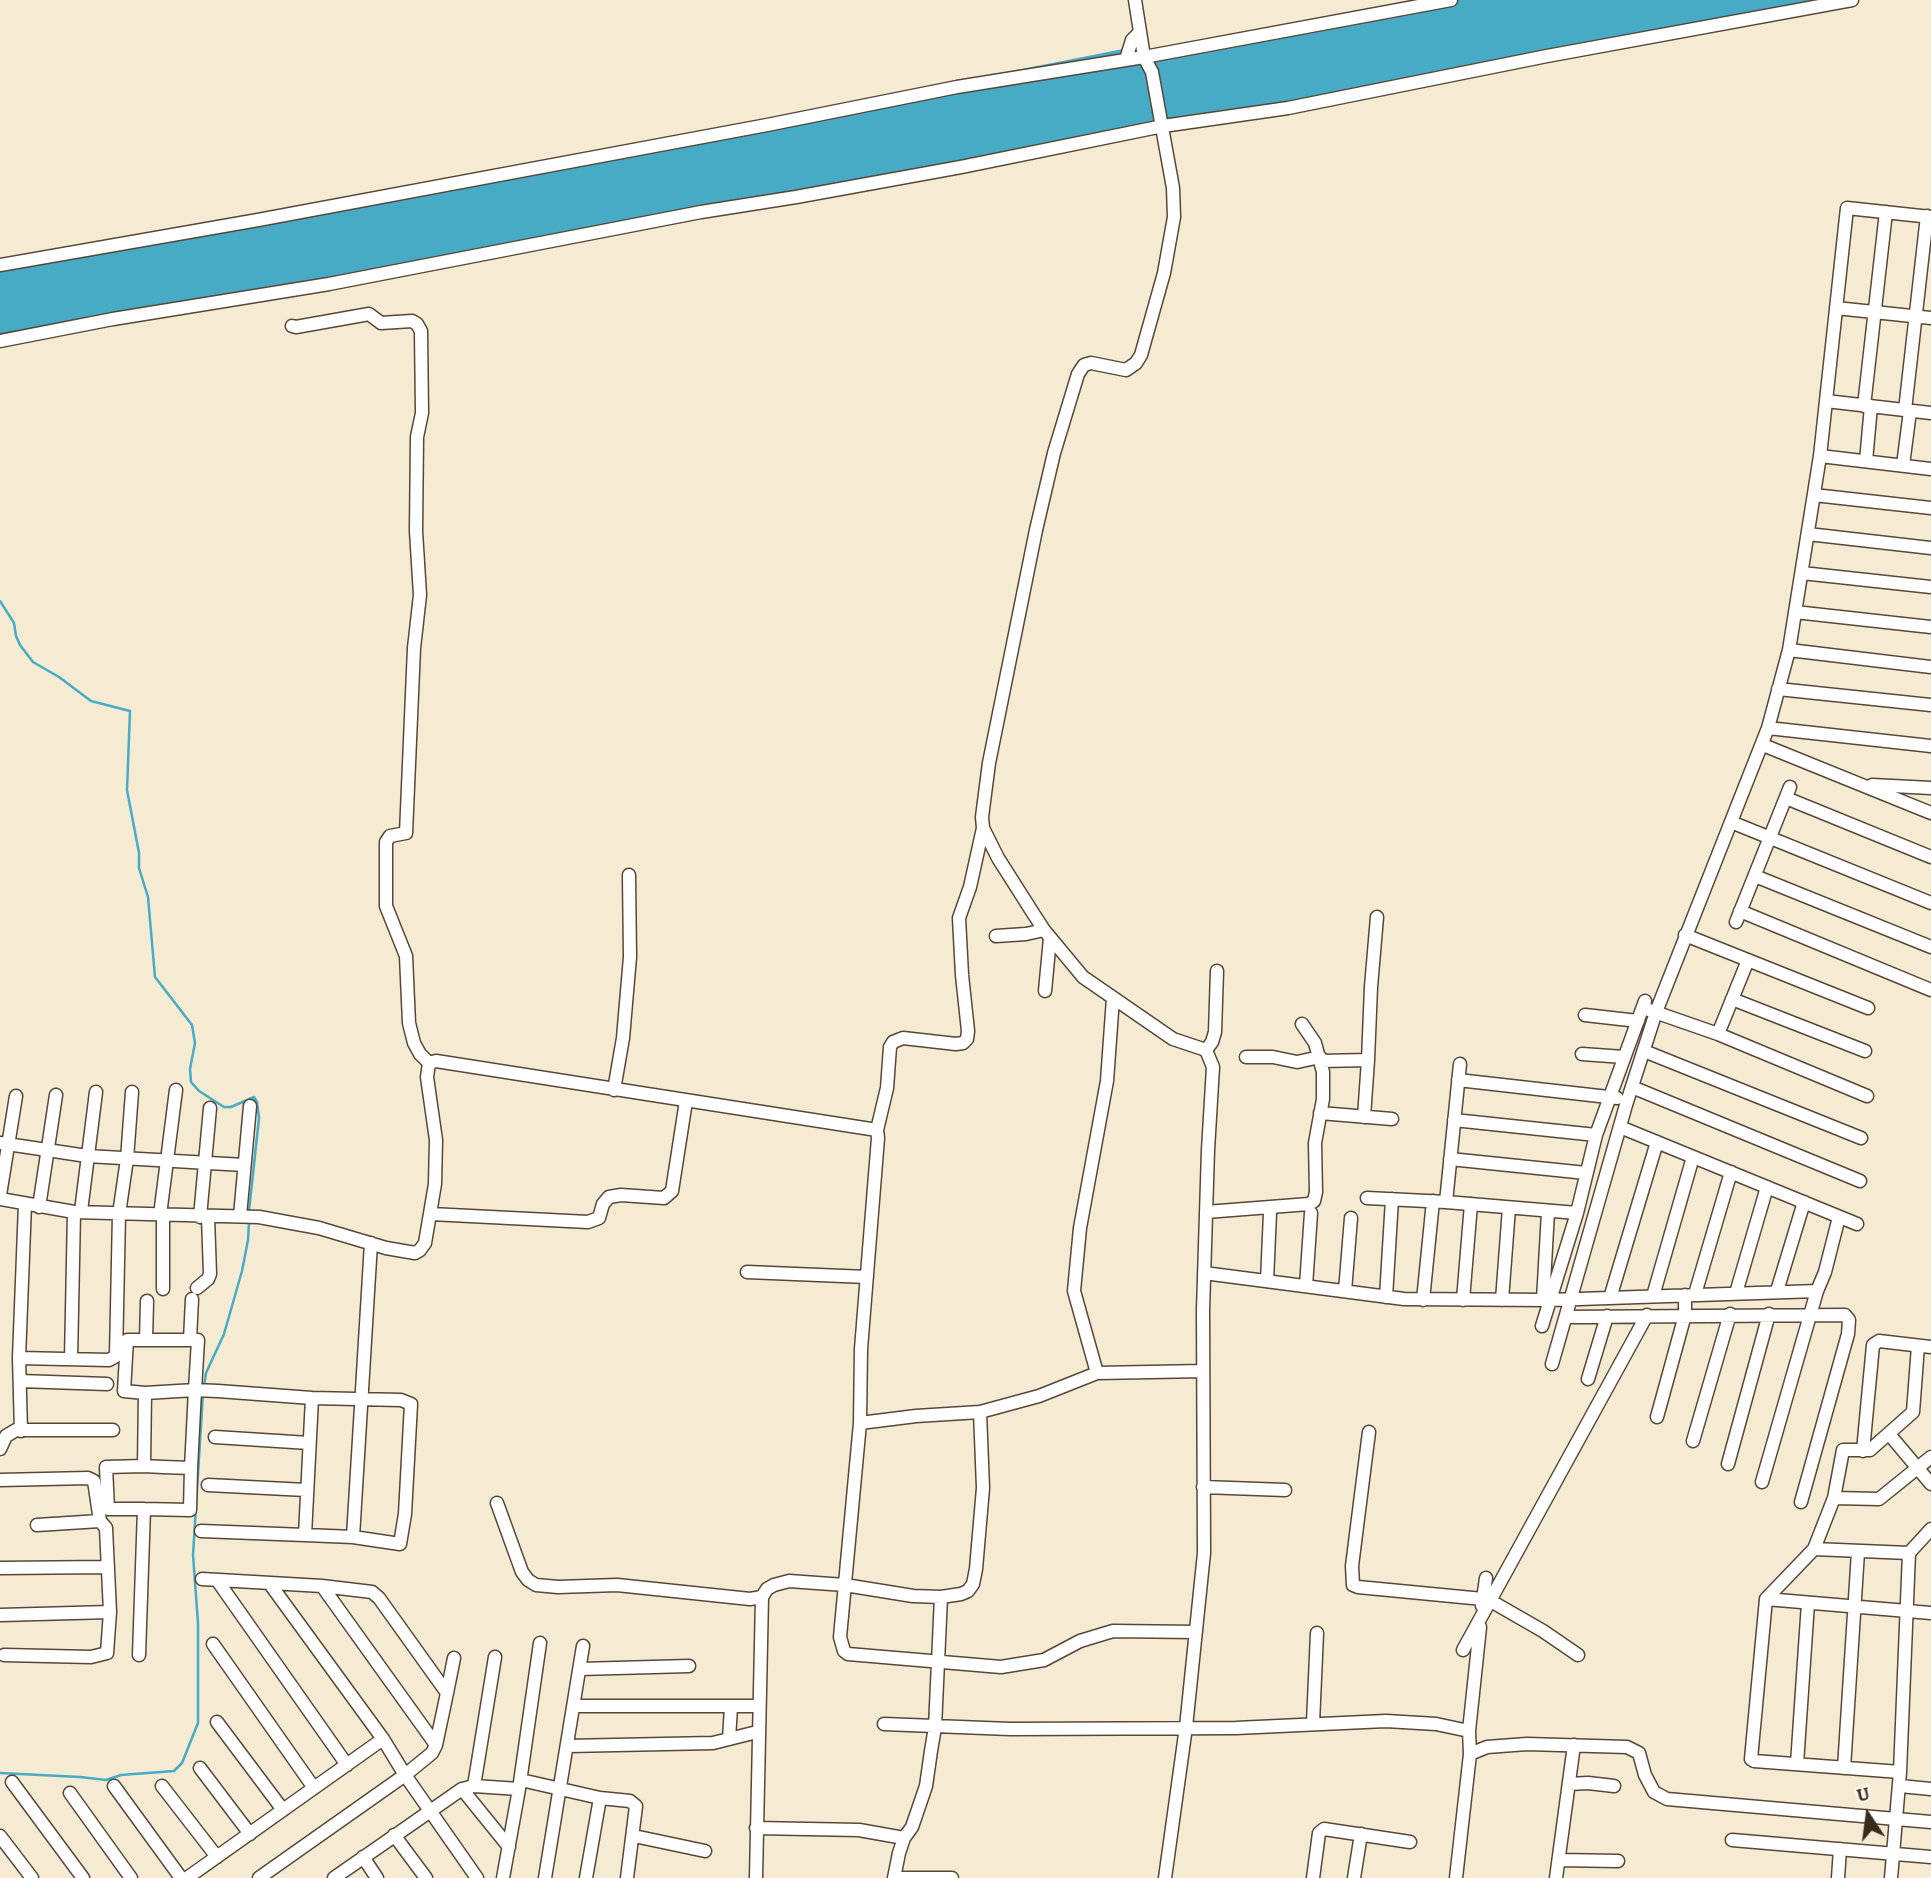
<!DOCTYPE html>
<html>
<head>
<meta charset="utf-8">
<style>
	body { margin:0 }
	#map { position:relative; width:1931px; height:1878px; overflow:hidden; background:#f5ebd3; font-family:Alegreya,serif }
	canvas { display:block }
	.north { position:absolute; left:1833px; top:1780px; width:70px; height:70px; -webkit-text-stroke:5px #fcf5e5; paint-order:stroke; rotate:347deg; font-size:19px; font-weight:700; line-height:28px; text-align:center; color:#3b2a1e }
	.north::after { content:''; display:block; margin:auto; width:24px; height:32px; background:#3b2a1e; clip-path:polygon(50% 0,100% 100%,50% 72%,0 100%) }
</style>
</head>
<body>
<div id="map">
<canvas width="1931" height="1878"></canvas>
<div class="north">U</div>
</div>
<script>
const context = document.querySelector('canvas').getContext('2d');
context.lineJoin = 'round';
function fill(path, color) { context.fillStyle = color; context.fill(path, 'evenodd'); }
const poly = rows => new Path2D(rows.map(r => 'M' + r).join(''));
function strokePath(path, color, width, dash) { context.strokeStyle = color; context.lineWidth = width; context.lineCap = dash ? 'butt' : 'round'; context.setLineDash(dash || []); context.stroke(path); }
const water = poly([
	[1449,0,1852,0,0,341,0,267,258,220,1128,48,1144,56]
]);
const stream = poly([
	[0,601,14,623,16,636,20,645,33,662,59,677,91,701,130,711,127,790,139,853,139,868,148,897,155,977,192,1025,195,1043,190,1069,191,1082,199,1091,224,1107,231,1107,254,1097,257,1102,259,1118,249,1211],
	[204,1386,206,1373,224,1334,242,1271,248,1240,249,1222],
	[0,1773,80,1777,106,1780,121,1775,174,1771,182,1763,198,1723,198,1623,193,1555,203,1393]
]);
const minor = poly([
	[1135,0,1144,57,1152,72,1173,188,1174,217,1164,273,1141,355,1136,363,1126,370,1091,363,1084,365,1078,374,1054,453,1036,530,989,763,982,817,983,828,998,858,1031,910,1044,930,1083,977,1173,1039,1206,1050,1213,1067,1208,1150,1203,1310,1204,1553,1186,1727,1165,1878],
	[1126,59,1132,40,1139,33],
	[0,265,258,220,767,125,957,87,1144,57,1451,0],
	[1836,308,1931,318],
	[292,326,296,327,369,314,381,323,412,321,417,324,421,331,422,413,417,437,416,531,420,595,414,648,406,833,390,836,386,842,386,906,406,956,409,1023,414,1043,420,1054,429,1063],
	[0,341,113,319,329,284,701,212,796,197,961,167,1163,126,1288,108,1547,56,1852,0],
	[1826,401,1931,413],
	[1864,406,1886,212],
	[1905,410,1927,216],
	[1820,456,1847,208,1931,217],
	[1866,461,1871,406],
	[1903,465,1910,411],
	[1814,495,1931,508],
	[1808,534,1931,548],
	[1802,573,1931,587],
	[1795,612,1931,627],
	[1789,650,1931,667],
	[1778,689,1931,705],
	[1768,728,1931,746],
	[1763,745,1931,813],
	[1872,785,1931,788],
	[1786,798,1931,857],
	[1731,822,1931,903],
	[1755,876,1931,947],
	[1740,911,1931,990],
	[1736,922,1790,787],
	[1685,935,1868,1008],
	[996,936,1026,934,1044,930],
	[1045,991,1050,938],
	[1732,999,1865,1051],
	[1649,1010,1718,1034,1867,1096],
	[1585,1015,1638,1021],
	[1718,1034,1748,960],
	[1206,1050,1212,1042,1215,1032,1217,971],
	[1644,1051,1861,1138],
	[1582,1054,1624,1057],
	[1246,1057,1273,1057,1297,1062,1320,1057],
	[1321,1061,1368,1060,1371,987,1377,917],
	[1458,1080,1617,1098],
	[1632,1087,1860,1181],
	[614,1090,623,1038,630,957,629,875],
	[1320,1113,1392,1119],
	[1364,1117,1368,1060],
	[1454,1120,1596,1135],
	[1620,1127,1857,1224],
	[877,1130,887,1088,890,1047,893,1042,903,1038,956,1044,963,1043,967,1039,968,1031,962,975,959,918,970,887,983,828],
	[0,1143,87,1156,244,1165],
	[1450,1159,1586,1173],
	[0,1195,16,1096],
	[1367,1198,1446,1202,1577,1213],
	[0,1199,74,1212,259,1217,319,1228,386,1248,415,1253,420,1250,425,1243,435,1184,436,1140,427,1077,429,1063,436,1061,877,1130,878,1138,861,1349,860,1423,840,1637,844,1651,848,1654,1001,1667,1044,1660,1080,1641,1113,1631,1196,1632],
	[1446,1202,1460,1064],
	[39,1207,56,1095],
	[81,1211,96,1092],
	[1206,1212,1309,1204,1314,1201,1316,1192,1315,1143,1323,1099,1323,1072,1315,1043,1302,1024],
	[431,1214,588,1222,599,1218,603,1204,609,1197,621,1195,664,1198,672,1191,686,1101],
	[160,1215,176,1090],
	[163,1216,163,1289],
	[240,1216,250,1106],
	[200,1217,210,1108],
	[747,1272,867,1277],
	[1204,1273,1404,1299,1549,1300,1817,1291,1825,1272,1839,1217],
	[1267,1281,1270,1213],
	[1306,1286,1311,1213],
	[197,1288,208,1279,210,1274,208,1217],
	[1345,1291,1351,1218],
	[1777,1291,1804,1202],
	[1736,1293,1767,1187],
	[1695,1294,1731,1172],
	[1653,1296,1693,1157],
	[1386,1297,1392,1199],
	[1610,1298,1657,1142],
	[1423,1300,1433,1201],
	[1463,1300,1471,1204],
	[1502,1300,1509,1208],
	[1543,1300,1548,1212],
	[1566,1317,1845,1315,1849,1320,1848,1334,1801,1502],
	[1542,1326,1577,1213,1596,1135,1645,1001],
	[146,1340,147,1301],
	[190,1340,192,1299],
	[19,1358,109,1360,116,1356,119,1214,127,1159,132,1092],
	[71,1359,74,1212],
	[1552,1364,1626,1105,1656,1012,1768,728,1789,650,1820,456,1931,469],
	[1097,1373,1074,1291,1080,1228,1107,1081,1113,998],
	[1588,1379,1607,1316],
	[20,1381,107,1384],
	[145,1393,124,1391,127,1340,198,1340,195,1390,191,1468,163,1467,144,1466,145,1393,195,1390,218,1391,312,1398,401,1400,411,1404,405,1514,400,1544,353,1537,305,1535],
	[1657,1417,1685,1315,1685,1295],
	[860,1423,916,1416,980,1412],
	[21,1431,19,1358,25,1204],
	[1369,1432,1352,1566,1353,1585,1358,1587,1483,1599,1496,1604,1543,1631,1578,1655],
	[1889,1434,1931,1484],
	[215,1437,309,1443],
	[1693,1441,1730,1314],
	[0,1449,6,1436,16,1430,113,1430],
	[1863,1451,1873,1345,1879,1341,1931,1347],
	[1728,1464,1769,1314],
	[0,1480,88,1478,94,1481,100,1521],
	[1762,1482,1817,1291],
	[208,1485,306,1490],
	[1203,1487,1285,1490],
	[1834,1498,1879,1499,1931,1457],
	[497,1503,522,1572,528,1580,536,1585,558,1587,617,1585,750,1599,762,1597,767,1589,774,1585,789,1581,845,1585,913,1596,941,1597,961,1594,968,1591,973,1584,976,1569,983,1488,980,1412,1039,1396,1097,1373,1203,1371],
	[144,1509,190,1510,191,1468],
	[201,1531,305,1535,312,1398],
	[353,1537,371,1243],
	[1814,1549,1909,1553],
	[0,1568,108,1567],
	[202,1579,322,1586,372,1592,379,1598,447,1693,436,1745,432,1753,405,1775,259,1878],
	[217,1580,347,1765],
	[270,1584,383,1739,405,1775,477,1878],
	[322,1586,436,1745],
	[1766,1599,1814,1549,1834,1498,1843,1450,1870,1450,1913,1412,1918,1346],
	[1482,1606,1486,1578],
	[0,1615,110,1612],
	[213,1644,314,1788],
	[1463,1650,1647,1315],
	[4,1655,91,1657,107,1653,110,1612,106,1528,100,1521,37,1525],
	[139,1655,144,1509,108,1509,106,1467,144,1466],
	[580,1669,689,1666],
	[447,1693,454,1658],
	[574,1706,759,1706],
	[217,1722,283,1810],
	[1313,1723,1317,1633],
	[884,1724,1010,1729,1236,1728,1386,1721,1436,1724,1469,1731,1470,1754,1456,1878],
	[1469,1731,1480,1627],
	[729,1739,731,1707],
	[567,1746,713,1743,757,1732],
	[1470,1754,1487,1747,1527,1744,1627,1747,1639,1753,1645,1775,1654,1792,1667,1799,1931,1822],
	[1797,1764,1808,1603],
	[200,1768,250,1834],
	[1844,1768,1858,1552],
	[1900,1772,1754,1761,1751,1759,1766,1599,1931,1613],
	[521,1780,600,1798,630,1801,636,1806,627,1878],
	[12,1782,83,1878],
	[1569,1784,1588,1783,1614,1786],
	[114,1786,181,1878],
	[162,1786,217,1857],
	[474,1786,495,1657],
	[1900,1786,1931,1789],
	[462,1789,509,1847],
	[70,1793,131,1878],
	[756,1828,859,1830,904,1838],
	[394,1835,426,1878],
	[0,1836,32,1878],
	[634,1836,705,1851],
	[1732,1840,1931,1857],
	[363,1857,377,1878],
	[1559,1860,1618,1861],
	[187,1878,383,1739],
	[334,1878,462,1789,474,1786,519,1789,540,1643],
	[503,1878,519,1789],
	[545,1878,583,1646],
	[586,1878,600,1798],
	[756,1878,762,1597],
	[894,1878,899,1853,904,1838,912,1827,926,1786,931,1751,935,1727,941,1597],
	[896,1878,952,1878],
	[1313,1878,1319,1833,1324,1829,1410,1842],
	[1354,1878,1361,1834],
	[1556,1878,1574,1745],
	[1838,1878,1840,1849],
	[1891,1878,1900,1772,1909,1553,1931,1529]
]);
fill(water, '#47abc6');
strokePath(stream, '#47abc6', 2.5);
strokePath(minor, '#574739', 15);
strokePath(minor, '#fff', 12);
</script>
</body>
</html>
